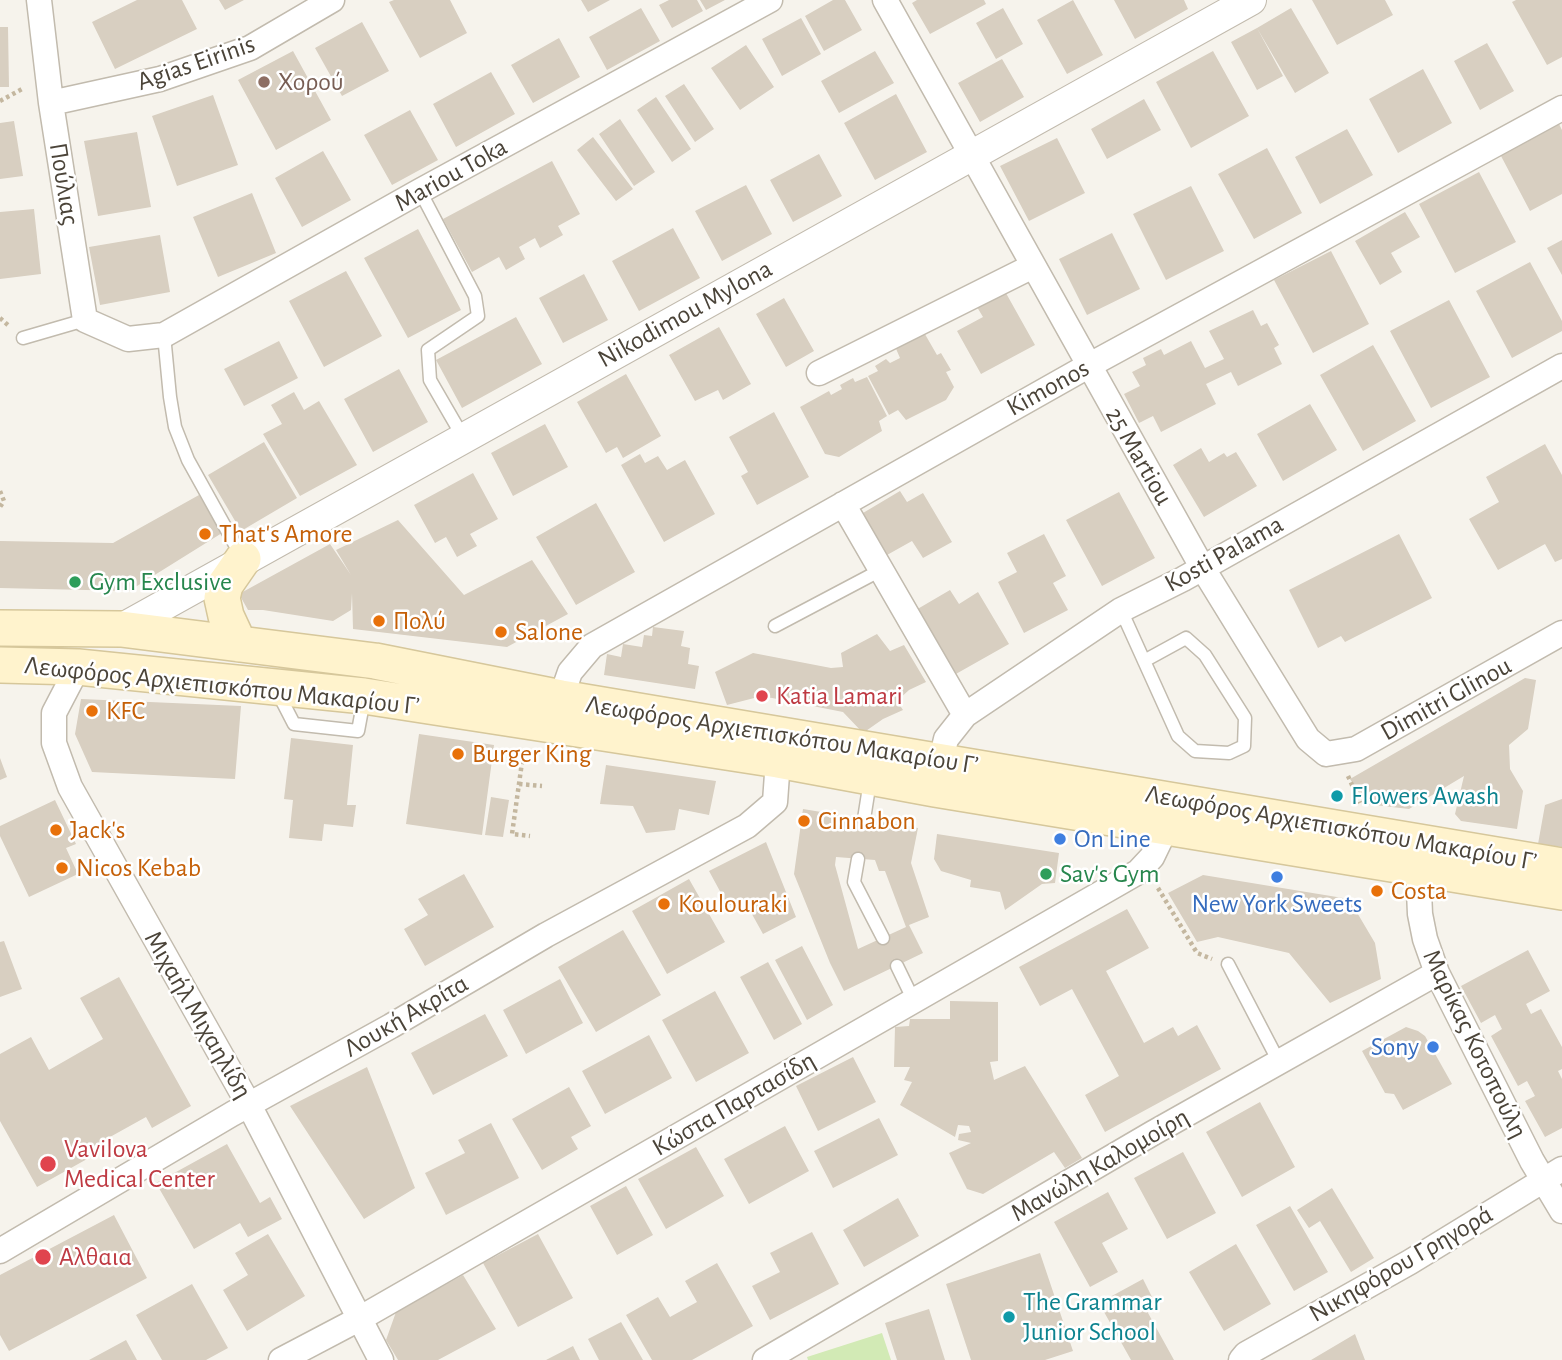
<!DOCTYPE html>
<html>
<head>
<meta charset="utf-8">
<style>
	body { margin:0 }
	canvas { display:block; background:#f6f3ec }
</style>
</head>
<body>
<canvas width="1562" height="1360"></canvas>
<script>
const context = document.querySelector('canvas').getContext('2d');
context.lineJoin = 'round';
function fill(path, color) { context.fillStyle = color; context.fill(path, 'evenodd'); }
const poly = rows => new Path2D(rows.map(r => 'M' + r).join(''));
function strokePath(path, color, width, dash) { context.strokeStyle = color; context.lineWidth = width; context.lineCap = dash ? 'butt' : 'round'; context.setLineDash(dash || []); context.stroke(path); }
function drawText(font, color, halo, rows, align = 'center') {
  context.font = font + ' "Alegreya Sans",sans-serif'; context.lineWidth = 5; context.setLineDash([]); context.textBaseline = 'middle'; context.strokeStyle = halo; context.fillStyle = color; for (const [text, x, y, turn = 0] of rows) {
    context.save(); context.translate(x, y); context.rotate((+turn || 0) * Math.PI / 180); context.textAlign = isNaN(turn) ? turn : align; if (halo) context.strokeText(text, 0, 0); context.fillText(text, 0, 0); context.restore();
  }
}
const green = poly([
	[882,1333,891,1360,808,1360,807,1357]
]);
const building = poly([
	[137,0,182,0,197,29,115,69,92,22],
	[219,0,244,0,225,10],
	[394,0,450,0,467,33,420,58,389,2],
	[581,0,610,0,588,12],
	[669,0,697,0,703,11,672,28,659,5],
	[700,0,725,0,706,10],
	[833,0,845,0,862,30,824,51,805,16],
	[917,0,984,0,986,4,930,34,912,3],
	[1073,0,1103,55,1067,74,1037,20],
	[1114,0,1184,0,1188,9,1135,39],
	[1312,0,1385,0,1393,15,1337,45],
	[1516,0,1562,0,1562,57,1547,65,1512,2],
	[641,8,660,41,607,70,589,37],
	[1003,8,1023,44,996,59,976,23],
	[1291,8,1329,73,1295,93,1257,28],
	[801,18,821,54,782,76,762,39],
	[362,22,389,71,342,96,315,48],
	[0,27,8,27,9,87,0,87],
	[1257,28,1283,76,1257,90,1231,42],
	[559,38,580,77,533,103,511,65],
	[1487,43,1514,91,1480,110,1454,61],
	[746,45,774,87,740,110,711,68],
	[293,51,331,120,276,150,238,80],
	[875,51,894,83,839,113,821,81],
	[1213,51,1249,116,1191,148,1156,82],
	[1002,59,1024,97,980,122,958,83],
	[1423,69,1452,123,1398,153,1369,99],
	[491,72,515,114,456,147,433,104],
	[684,84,714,129,695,142,665,96],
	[896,94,927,152,875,180,844,123],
	[213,95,238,165,177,186,152,116],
	[656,97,691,149,672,162,637,110],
	[1144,99,1161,130,1107,159,1091,129],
	[410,110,438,160,392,185,364,135],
	[620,119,655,172,634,186,599,134],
	[14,121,23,176,0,179,0,123],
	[1559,124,1562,130,1562,194,1530,211,1501,156],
	[1347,129,1373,175,1320,204,1295,157],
	[137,132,151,207,98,216,84,141],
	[593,137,633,189,616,201,577,150],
	[1057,138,1085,193,1029,221,1000,166],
	[1267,148,1302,213,1254,239,1218,174],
	[323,151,351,200,302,227,275,178],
	[819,154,842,196,793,222,770,180],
	[552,161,580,214,558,226,563,235,540,248,535,238,519,247,525,259,506,270,499,257,472,272,443,219],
	[1479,172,1516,242,1455,273,1419,204],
	[746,185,772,234,722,261,695,211],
	[1191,186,1224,251,1166,280,1133,214],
	[252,193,276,253,218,277,193,217],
	[34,209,41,274,0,279,0,212],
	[1405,212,1420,237,1391,253,1402,272,1380,285,1355,241],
	[673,228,700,278,639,311,612,261],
	[418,229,461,310,408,338,364,258],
	[1112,233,1140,289,1087,315,1059,259],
	[160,235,170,292,100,305,89,247],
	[1562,240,1562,275,1547,248],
	[1331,251,1369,324,1313,353,1274,280],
	[1530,262,1562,321,1562,331,1512,358,1476,291],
	[346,271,382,336,324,367,289,301],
	[584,274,608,320,563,343,539,298],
	[1002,286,1035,345,981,374,957,331,983,317,974,302],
	[784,298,814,351,786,367,756,314],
	[1449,300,1490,377,1431,408,1390,331],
	[1253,310,1261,326,1267,323,1279,345,1274,348,1282,364,1238,386,1231,372,1206,384,1216,404,1161,432,1153,416,1139,423,1124,394,1140,386,1132,372,1146,365,1143,358,1161,349,1164,355,1191,341,1205,368,1224,359,1209,331],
	[516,317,542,364,462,408,436,360],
	[719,327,751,384,723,400,718,390,695,401,669,355],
	[922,329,937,355,941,353,951,370,946,372,954,387,946,400,906,420,898,410,889,415,868,376,878,371,875,366,886,359,890,363,900,358,894,344],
	[279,341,298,378,244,406,224,369],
	[1373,345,1416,421,1363,451,1320,375],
	[399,369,428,422,373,452,344,399],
	[626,374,661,436,623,458,617,447,606,453,577,402],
	[867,377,887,416,879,421,882,431,839,457,825,454,800,407,829,391,831,395,842,389,840,385,853,378,855,382],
	[294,392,304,410,319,401,357,465,300,496,263,434,282,424,271,405],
	[1310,404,1337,450,1283,481,1257,434],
	[774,412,809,477,757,505,741,476,748,472,729,437],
	[545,424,568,467,513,496,491,453],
	[264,442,297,498,241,531,208,475],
	[1545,444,1562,475,1562,559,1555,562,1545,544,1498,570,1469,519,1499,502,1486,477],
	[1201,448,1209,462,1224,453,1227,457,1236,452,1257,486,1204,517,1173,465],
	[640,454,645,463,658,456,667,470,685,460,715,514,664,542,621,465],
	[473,473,498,519,470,534,477,546,457,557,446,537,435,543,414,505],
	[900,491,907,502,923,493,952,542,923,558,912,541,887,555,863,513],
	[1119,492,1155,558,1102,586,1066,520],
	[199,495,222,533,129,591,0,588,0,541,113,543],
	[596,503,635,572,576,605,536,537],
	[398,520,464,595,532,560,568,614,507,647,353,629,352,593,351,610,333,621,263,610,248,610,239,594,330,544,351,575,336,550],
	[1044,534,1066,576,1053,583,1068,610,1024,633,998,582,1017,572,1007,553],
	[1399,534,1432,598,1345,642,1341,636,1318,648,1289,590],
	[950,590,959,604,978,592,1009,644,947,679,909,614],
	[653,627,684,631,681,646,690,648,688,664,699,666,695,689,604,675,607,654,621,657,623,644,642,647,644,635,652,636],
	[877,634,890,651,904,645,926,682,909,690,897,701,903,710,883,719,863,733,843,712,762,696,727,705,715,672,753,653,831,668,843,667,841,653],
	[1525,678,1536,680,1528,729,1509,745,1510,769,1523,791,1517,829,1461,821,1455,814,1464,776,1409,809,1366,804,1350,779],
	[81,699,241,706,235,779,92,772,75,734],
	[419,734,494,745,482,835,406,824],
	[291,738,353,745,347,805,356,805,353,827,324,824,322,841,289,838,293,800,284,799],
	[0,758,7,777,0,780],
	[606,765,716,781,709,815,679,809,675,830,646,833,633,806,600,804],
	[491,797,509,800,503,837,485,835],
	[1562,799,1562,847,1538,844,1545,805],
	[55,800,76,844,66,848,78,874,29,897,0,836,0,826],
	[803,809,918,828,911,863,929,917,909,925,923,953,844,991,830,963,794,874],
	[836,857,875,860,879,871,885,871,906,927,858,949,835,865],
	[937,834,1059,853,1055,883,1042,884,1005,910,1000,892,970,887,971,880,941,871,934,859],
	[766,842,796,917,763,934,743,898,728,906,709,871],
	[464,874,494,927,425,966,404,929,428,915,418,899],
	[1203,875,1349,899,1375,943,1381,979,1330,1003,1289,953,1218,937,1197,942,1168,893],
	[689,879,725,942,667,974,632,911],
	[1127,909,1149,948,1106,971,1144,1043,1173,1027,1178,1036,1197,1025,1221,1069,1105,1132,1085,1095,1119,1076,1072,989,1040,1006,1019,967],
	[623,930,661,995,596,1032,558,967],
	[4,941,22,989,0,997,0,942],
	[802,946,833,1005,807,1020,775,960],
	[1528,950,1550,991,1526,1004,1531,1014,1541,1009,1562,1047,1562,1069,1558,1071,1562,1079,1562,1128,1545,1137,1525,1101,1535,1096,1527,1081,1518,1086,1491,1036,1502,1029,1495,1015,1481,1023,1461,986],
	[768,962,802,1024,774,1040,740,977],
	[119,977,191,1106,152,1128,146,1117,92,1147,96,1154,37,1187,0,1121,0,1054,31,1037,49,1070,103,1039,80,998],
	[560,979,583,1023,526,1054,503,1010],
	[715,991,749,1053,696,1082,662,1020],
	[950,1001,998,1002,998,1061,990,1062,994,1080,1025,1066,1082,1158,1065,1168,1054,1152,983,1194,967,1189,949,1153,971,1143,958,1140,959,1134,971,1132,969,1126,958,1125,955,1137,900,1105,912,1082,904,1080,910,1067,894,1067,895,1027,909,1026,910,1019,950,1019],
	[485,1014,508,1056,433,1095,411,1053],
	[1406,1027,1418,1031,1425,1036,1452,1084,1403,1110,1394,1094,1385,1093,1362,1051],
	[649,1035,672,1078,605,1114,582,1071],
	[853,1057,876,1102,818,1131,796,1086],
	[367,1067,415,1188,364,1219,290,1106],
	[569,1087,591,1126,571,1137,578,1149,542,1170,512,1119],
	[1260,1102,1295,1167,1242,1197,1206,1132],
	[879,1118,898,1155,833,1188,814,1151],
	[491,1123,519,1178,446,1215,425,1173,465,1153,458,1140],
	[785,1126,809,1171,749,1204,724,1159],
	[227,1144,260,1203,270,1197,282,1219,248,1237,240,1223,194,1249,156,1183],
	[696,1147,724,1196,666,1229,638,1179],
	[1183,1152,1216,1213,1167,1239,1134,1178],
	[626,1186,653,1235,617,1255,590,1206],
	[1332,1188,1374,1258,1351,1272,1320,1221,1309,1228,1297,1210],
	[1108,1192,1128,1229,1102,1243,1118,1272,1090,1287,1054,1222],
	[898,1198,919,1236,864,1267,843,1230],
	[1290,1206,1328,1272,1294,1291,1256,1225],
	[114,1215,147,1278,9,1351,0,1335,0,1275],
	[812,1232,839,1284,770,1320,752,1286,780,1272,770,1253],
	[268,1234,305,1296,247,1331,223,1290,248,1275,235,1253],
	[538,1234,573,1298,518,1327,483,1263],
	[1236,1244,1271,1304,1224,1331,1189,1272],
	[1040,1253,1073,1351,1045,1360,971,1360,946,1284],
	[717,1263,753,1326,692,1360,652,1360,626,1315,658,1297,670,1317,697,1302,685,1281],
	[463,1275,496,1329,438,1360,398,1360,386,1340,396,1312],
	[1143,1279,1152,1297,1142,1302,1174,1360,1131,1360,1099,1303],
	[192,1284,228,1348,206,1360,162,1360,136,1315],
	[929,1309,945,1360,897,1360,885,1323],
	[621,1322,643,1360,599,1360,588,1339],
	[1355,1334,1365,1360,1311,1360],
	[126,1340,137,1360,89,1360],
	[573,1346,580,1360,546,1360]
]);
const path = poly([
	[0,101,24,88],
	[0,318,9,326],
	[0,491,4,501,0,507],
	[494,751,523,755,512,834,530,836],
	[1348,776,1360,803],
	[519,784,542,786],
	[1158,888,1197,953,1212,959]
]);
const service = poly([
	[420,191,475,296,478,316,428,350,430,380,463,437],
	[164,335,170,397,175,427,188,460,243,559],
	[23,338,85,320],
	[1121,610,1178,736,1195,751,1229,753,1244,746,1245,718,1205,655,1186,638,1144,661],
	[775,626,881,570],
	[278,693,294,724,358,731,364,699],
	[864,819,870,781],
	[858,859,854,882,883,938],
	[1228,964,1279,1062],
	[897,966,914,1001]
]);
const minor = poly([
	[39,0,51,103,85,320,128,339,164,335,420,191,770,0],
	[885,0,1202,567,1308,739,1326,754,1356,749,1562,633],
	[51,103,160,79,250,48,332,0],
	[819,373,1033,266],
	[843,504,965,715],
	[78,667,54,713,54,743,70,787,249,1105,381,1360],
	[561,698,570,672,592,646,1088,366,1562,108],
	[937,777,946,739,965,715,1121,610,1183,579,1562,366],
	[1418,868,1420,914,1425,939,1437,973,1532,1161,1562,1211],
	[0,1251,232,1114,391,1026,546,935,747,826,775,802,778,760],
	[281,1360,359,1319,1138,872,1152,857,1167,826],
	[765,1360,1153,1133,1437,973],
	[1241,1360,1246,1354,1410,1262,1562,1169]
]);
const tertiary = poly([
	[121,629,1251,0]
]);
const secondary = poly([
	[0,628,121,629,375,661,561,698,1562,866],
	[239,644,226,616,222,598,225,585,243,559],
	[0,665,78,667,364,696,778,760,935,789,1562,892]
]);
const markers = [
	[264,82,7,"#8d6e63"],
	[205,534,7,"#e8710a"],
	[75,582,7,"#2e9e5b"],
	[379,621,7,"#e8710a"],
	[501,632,7,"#e8710a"],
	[762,696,7,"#e0444e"],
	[92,711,7,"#e8710a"],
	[458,754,7,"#e8710a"],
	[1337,796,7,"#0f9aa8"],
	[804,821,7,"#e8710a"],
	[56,830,7,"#e8710a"],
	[1060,839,7,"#3f7fe0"],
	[62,868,7,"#e8710a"],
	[1046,874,7,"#2e9e5b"],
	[1277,877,7,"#3f7fe0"],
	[1377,891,7,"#e8710a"],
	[664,904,7,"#e8710a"],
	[1433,1047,7,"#3f7fe0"],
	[48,1164,9,"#e0444e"],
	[43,1257,9,"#e0444e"],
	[1009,1317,7,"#0f9aa8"]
];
const streetNames = [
	["Agias Eirinis",196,63,-19],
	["Mariou Toka",451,175,-29],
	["Πούλιας",64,184,81],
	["Nikodimou Mylona",685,314,-29],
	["Kimonos",1048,388,-29],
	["25 Martiou",1139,456,60],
	["Kosti Palama",1224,554,-29],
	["Λεωφόρος Αρχιεπισκόπου Μακαρίου Γ’",222,686,6],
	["Dimitri Glinou",1446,699,-29],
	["Λεωφόρος Αρχιεπισκόπου Μακαρίου Γ’",782,735,9],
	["Λεωφόρος Αρχιεπισκόπου Μακαρίου Γ’",1341,828,10],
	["Μιχαήλ Μιχαηλίδη",198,1015,60],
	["Λουκή Ακρίτα",406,1016,-30],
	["Μαρίκας Κοτοπούλη",1475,1044,64],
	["Κώστα Παρτασίδη",734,1104,-30],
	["Μανώλη Καλομοίρη",1100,1165,-30],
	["Νικηφόρου Γρηγορά",1401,1264,-30]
];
const educationNames = [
	["Χορού",278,82]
];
const foodNames = [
	["That's Amore",219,534],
	["Πολύ",393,621],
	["Salone",515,632],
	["KFC",106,711],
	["Burger King",472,754],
	["Cinnabon",818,821],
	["Jack's",70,830],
	["Nicos Kebab",76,868],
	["Costa",1391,891],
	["Koulouraki",678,904]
];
const leisureNames = [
	["Gym Exclusive",89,582],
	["Sav's Gym",1060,874]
];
const healthNames = [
	["Katia Lamari",776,696],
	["Vavilova",64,1149],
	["Medical Center",64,1179],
	["Αλθαια",59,1257]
];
const cultureNames = [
	["Flowers Awash",1351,796],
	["The Grammar",1023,1302],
	["Junior School",1023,1332]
];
const shopNames = [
	["On Line",1074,839],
	["New York Sweets",1277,904,"center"],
	["Sony",1419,1047,"right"]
];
fill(green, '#d2eab5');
fill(building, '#d8cfc1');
strokePath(service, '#c2bbae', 15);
strokePath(minor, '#c2bbae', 27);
strokePath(tertiary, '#c2bbae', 32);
strokePath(secondary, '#d6c79b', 38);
strokePath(path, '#c4b79f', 4.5, [3.5, 3.5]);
strokePath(service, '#fff', 12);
strokePath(minor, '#fff', 24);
strokePath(tertiary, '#fff', 30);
strokePath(secondary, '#fff3cd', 35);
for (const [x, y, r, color] of markers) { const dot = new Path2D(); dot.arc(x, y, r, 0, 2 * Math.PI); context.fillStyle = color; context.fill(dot); strokePath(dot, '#fff', 2.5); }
drawText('26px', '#4b4439', '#fff', streetNames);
drawText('26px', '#785e54', '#fff', educationNames, 'left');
drawText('26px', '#c56008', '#fff', foodNames, 'left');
drawText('26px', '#27864d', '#fff', leisureNames, 'left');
drawText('26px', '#be3a42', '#fff', healthNames, 'left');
drawText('26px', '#0d838f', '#fff', cultureNames, 'left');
drawText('26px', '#366cbe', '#fff', shopNames, 'left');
</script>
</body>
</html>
